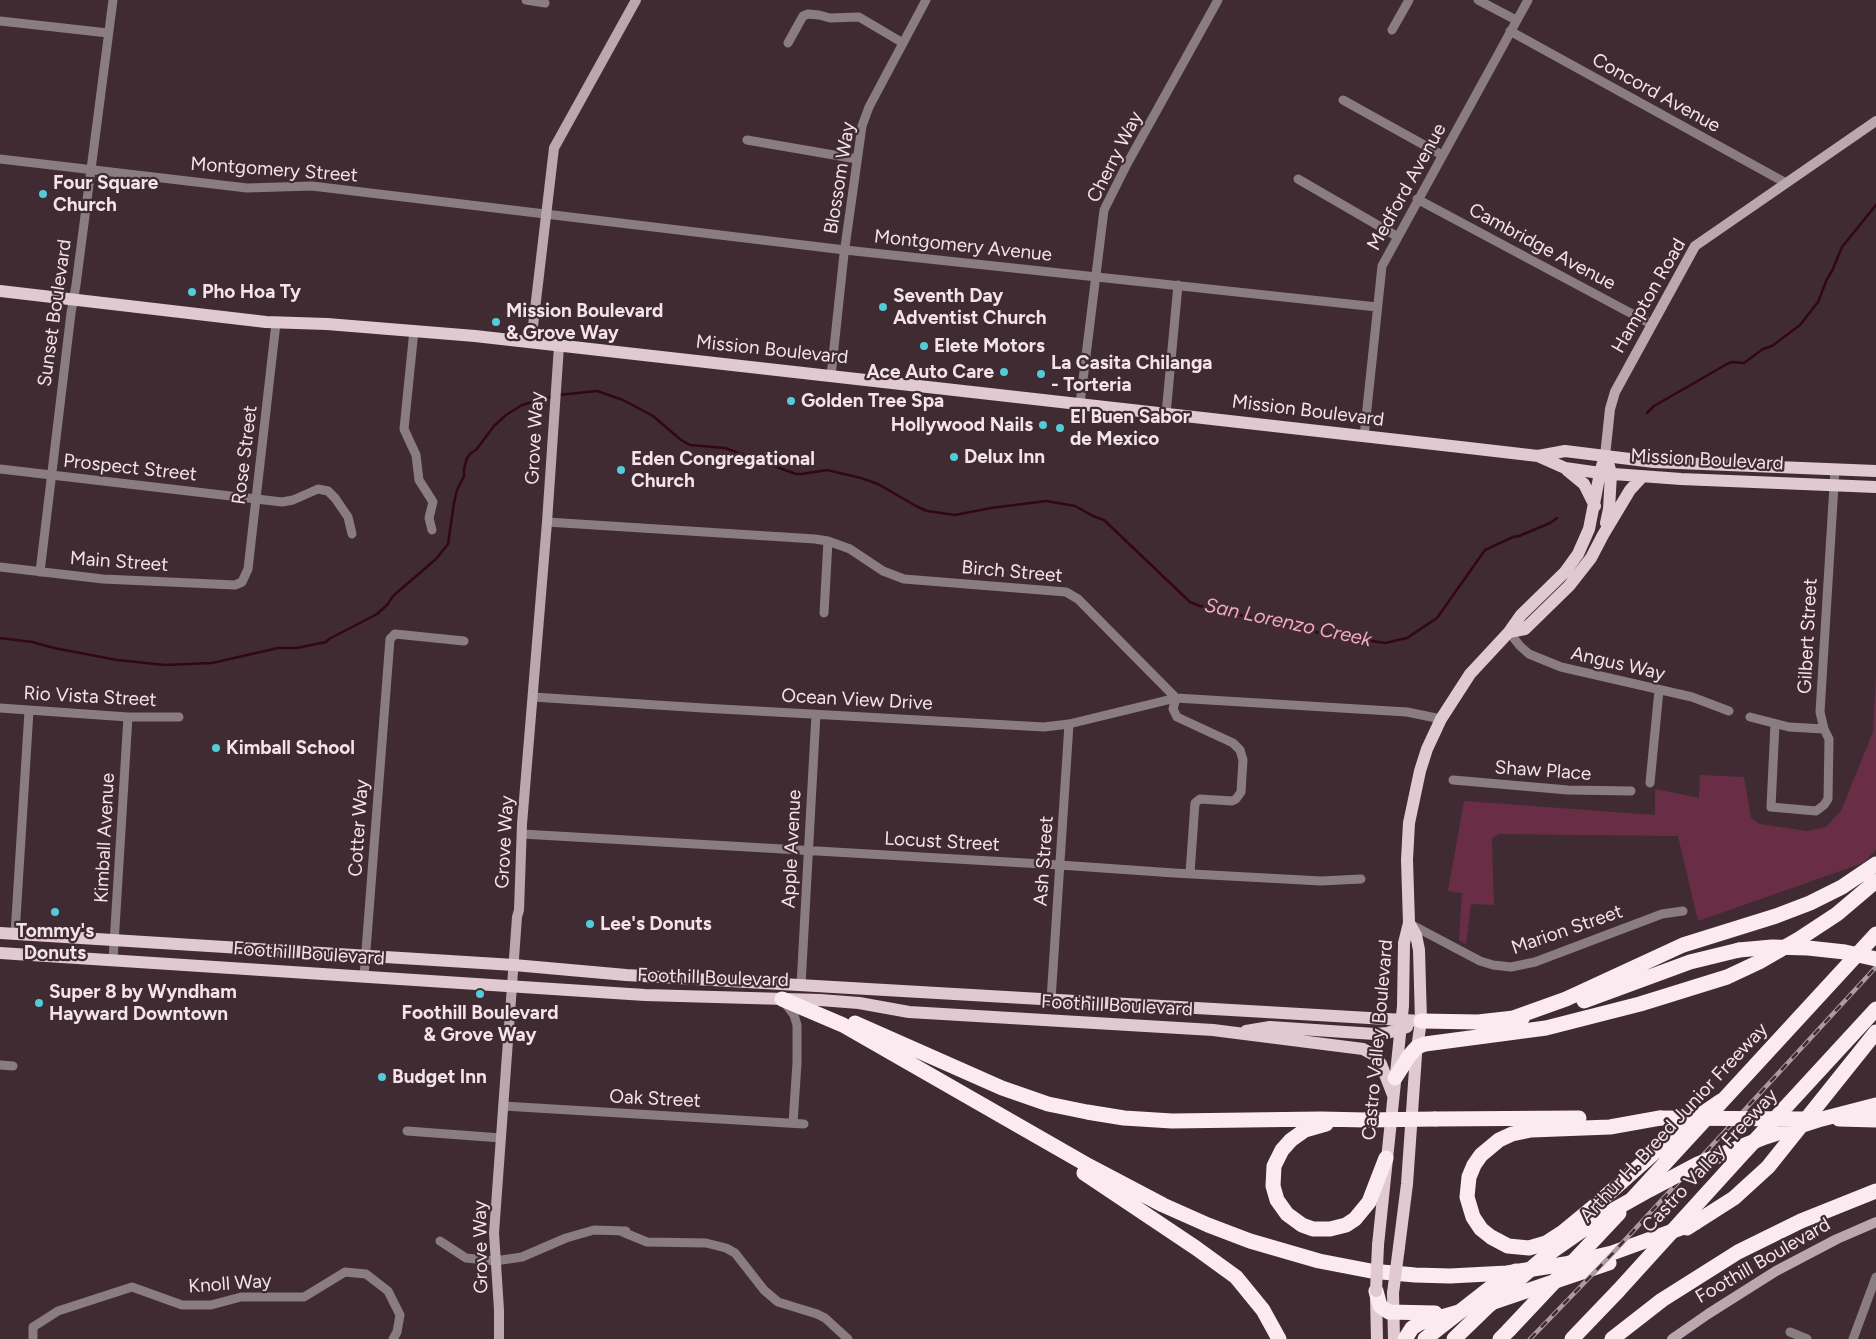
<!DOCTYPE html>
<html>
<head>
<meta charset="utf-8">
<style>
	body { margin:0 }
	canvas { display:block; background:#402b32 }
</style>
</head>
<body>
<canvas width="1876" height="1339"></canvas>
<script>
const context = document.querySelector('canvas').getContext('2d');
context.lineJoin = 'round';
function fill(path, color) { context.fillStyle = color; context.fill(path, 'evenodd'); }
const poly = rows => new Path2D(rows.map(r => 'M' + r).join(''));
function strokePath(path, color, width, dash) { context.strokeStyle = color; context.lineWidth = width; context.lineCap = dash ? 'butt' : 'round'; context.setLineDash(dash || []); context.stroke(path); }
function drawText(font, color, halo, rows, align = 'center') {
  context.font = font + ' Figtree,sans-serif'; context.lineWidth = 4.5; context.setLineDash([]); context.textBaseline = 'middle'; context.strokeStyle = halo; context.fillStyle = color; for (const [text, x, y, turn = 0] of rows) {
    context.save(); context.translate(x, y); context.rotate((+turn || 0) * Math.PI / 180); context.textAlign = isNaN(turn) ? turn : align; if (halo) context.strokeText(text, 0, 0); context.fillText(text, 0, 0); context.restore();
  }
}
const green = poly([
	[1876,674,1876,850,1863,863,1698,921,1678,836,1499,834,1492,838,1492,843,1494,905,1471,904,1466,944,1459,940,1462,893,1448,891,1464,801,1655,815,1655,789,1699,798,1700,775,1744,777,1751,818,1759,824,1807,831,1826,827,1841,811,1873,732]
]);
const stream = poly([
	[559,395,597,391,603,393,623,400,653,416,681,440,690,445,725,448,796,474,802,474,827,470,861,478,878,484,916,506,927,511,955,515,991,508,1046,501,1075,506,1093,516,1104,520,1190,602,1200,606,1309,631,1385,643,1407,638,1437,618,1485,550,1513,537,1519,536,1550,523,1557,518],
	[1647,413,1654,406,1727,364,1732,362,1744,363,1763,349,1772,346,1800,325,1818,302,1827,279,1832,271,1842,247,1876,205],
	[0,638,32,642,54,648,117,660,165,665,212,663,278,648,297,648,326,642,329,639,377,614,387,605,393,596,436,559,448,544,454,503,457,490,464,476,464,469,467,458,471,453,476,450,494,426,506,415,522,405,554,396]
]);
const street = poly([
	[526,0,545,3],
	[1478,0,1516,20],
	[0,21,108,33],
	[1392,30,1409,0],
	[1510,31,1786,183],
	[788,43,803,16,808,14,819,15,830,18,859,17,903,43],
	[1343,100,1442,155],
	[747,140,857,159],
	[0,159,247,188,312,186,845,250,1377,307],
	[1298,179,1398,237],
	[1417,199,1651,324],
	[414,330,404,429,416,455,419,480,433,502,429,518,432,530],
	[831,376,844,254,862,126,869,107,926,0],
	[1080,404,1104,210,1127,164,1218,0],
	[1166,414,1178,285],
	[1364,437,1382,266,1528,0],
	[0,469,282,502,293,500,318,489,328,491,335,498,348,517,352,534],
	[547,522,815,539,828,541,850,549,883,571,904,579,1066,592,1078,599,1176,698],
	[0,567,103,579,235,585,242,582,248,569,276,323],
	[40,572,71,313,76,285,113,0],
	[824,613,828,541],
	[1509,632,1520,646,1529,654,1561,667,1692,697,1729,711],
	[533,697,703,708,1044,727,1069,724,1176,698,1407,712,1441,719],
	[1176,698,1173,709,1177,717,1233,743,1240,750,1243,760,1241,792,1236,799,1232,801,1200,799,1195,803,1190,873],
	[0,708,128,717,179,717],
	[1750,717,1789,727,1824,729],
	[1775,724,1771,807,1816,811,1824,805,1828,799,1829,739,1824,729,1820,712,1835,469],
	[1453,780,1568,790,1631,791],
	[1650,783,1659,690],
	[522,834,1060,865,1174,873,1321,881,1361,879],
	[1410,924,1480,961,1493,965,1511,967,1535,962,1662,914,1683,911],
	[15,934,29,711],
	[113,960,128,717],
	[364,976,390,639,395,634,464,641],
	[801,985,816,714],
	[1051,1000,1069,724],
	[785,1003,794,1015,797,1025,797,1063,793,1123],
	[0,1065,13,1066],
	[503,1106,804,1124],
	[407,1131,501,1138],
	[620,1231,647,1242,706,1243,726,1248,735,1253,764,1290,778,1302,817,1314,825,1318,848,1339],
	[440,1241,466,1258,495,1261,522,1257,566,1238,594,1230,626,1231],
	[1790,1332,1807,1339],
	[33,1339,33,1327,58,1311,132,1287,182,1305,211,1305,241,1297,304,1297,345,1272,366,1274,388,1291,400,1315,397,1332,393,1339],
	[1853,1339,1876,1277]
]);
const secondary = poly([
	[531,343,554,148,636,0],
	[1605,456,1610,409,1615,392,1695,246,1876,121],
	[499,1339,499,1310,494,1233,517,917,519,910,522,824,547,522,559,346],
	[1672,1339,1708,1314,1776,1271,1837,1239,1876,1222]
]);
const primary = poly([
	[0,291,266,322,327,324,475,336,1469,448,1538,456,1565,468,1600,473,1681,479,1876,487],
	[1538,456,1565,451,1654,462,1876,471],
	[1567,470,1584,484,1595,506],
	[1606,523,1609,509,1611,474,1609,466],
	[1509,632,1525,629,1569,586,1591,558,1603,535,1630,490,1642,477],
	[0,933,514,965,626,975,1421,1021],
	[0,953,645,995,820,1000,859,1003,909,1012,1213,1030,1363,1049,1374,1055,1381,1064,1393,1095],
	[1246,1031,1270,1027,1375,1034,1387,1033,1407,1027],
	[1378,1245,1403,1006,1404,943,1409,923,1407,860,1409,823,1420,771,1427,749,1441,719,1470,674,1509,632,1521,615,1565,572,1578,554,1589,529,1600,473,1605,456],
	[1399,1247,1407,1184,1416,1055,1421,1021,1419,950,1416,935,1409,923],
	[1393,1293,1394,1339],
	[1376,1296,1377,1339]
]);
const highway = poly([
	[782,999,843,1025,1089,1166,1163,1205,1208,1225,1250,1241,1319,1261,1371,1271,1415,1275,1450,1276,1507,1273,1565,1264,1612,1253,1695,1223],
	[1584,1001,1690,962,1739,950],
	[1513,1018,1566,999,1683,945,1776,916,1810,903,1842,887,1876,864],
	[1421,1021,1478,1022,1523,1017],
	[855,1023,1002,1088,1048,1104,1087,1112,1124,1118,1172,1121,1321,1119,1366,1120],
	[1395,1078,1409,1056,1417,1047,1425,1044,1546,1028,1640,1004,1727,977,1759,962,1799,939,1837,914,1876,881],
	[1660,1118,1610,1127,1531,1130,1512,1134,1499,1140,1481,1155,1474,1165,1469,1177,1467,1197,1473,1217,1481,1229,1491,1237,1508,1246,1529,1248,1546,1243,1563,1232,1597,1204,1683,1127,1721,1101],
	[1435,1119,1579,1118],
	[1326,1124,1305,1130,1291,1140,1282,1150,1274,1166,1273,1186,1277,1200,1287,1214,1302,1225,1313,1229,1330,1229,1346,1225,1355,1219,1369,1202,1386,1158],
	[1736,1161,1876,1009],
	[1084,1173,1196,1248,1236,1277,1263,1310,1279,1339],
	[1633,1198,1876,934],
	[1687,1228,1734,1198,1768,1167,1876,1032],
	[1376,1291,1380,1306,1389,1312,1435,1313],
	[1491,1303,1609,1263],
	[1405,1339,1412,1328,1420,1323,1459,1312],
	[1500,1339,1509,1330],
	[1572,1339,1618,1291],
	[1612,1339,1662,1300,1738,1252,1801,1221,1876,1191]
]);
const rail = poly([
	[1530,1339,1613,1253,1876,967]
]);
const primaryBridge = poly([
	[1376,1291,1378,1245],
	[1393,1293,1399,1247]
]);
const highwayBridge = poly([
	[1739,950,1772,947,1808,948,1845,952,1876,959],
	[1660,1118,1804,1119],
	[1839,1119,1876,1120],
	[1366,1120,1435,1119],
	[1618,1291,1736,1161],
	[1509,1330,1619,1213],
	[1425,1339,1494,1285,1516,1271],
	[1454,1339,1487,1307,1548,1254,1601,1217,1649,1190,1698,1164,1765,1137,1818,1120,1876,1105]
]);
const markers = [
	[43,194,5,"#53cbda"],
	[192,292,5,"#53cbda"],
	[883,307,5,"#53cbda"],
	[496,322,5,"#53cbda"],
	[924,346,5,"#53cbda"],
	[1004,372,5,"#53cbda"],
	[1041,374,5,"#53cbda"],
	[791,401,5,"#53cbda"],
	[1043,425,5,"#53cbda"],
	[1060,428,5,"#53cbda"],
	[954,457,5,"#53cbda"],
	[621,470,5,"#53cbda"],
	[216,748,5,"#53cbda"],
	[55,912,5,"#53cbda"],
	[590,924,5,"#53cbda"],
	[480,994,5,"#53cbda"],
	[39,1003,5,"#53cbda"],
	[382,1077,5,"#53cbda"]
];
const streetNames = [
	["Concord Avenue",1656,93,29],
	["Cherry Way",1115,157,-63],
	["Montgomery Street",274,170,4],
	["Blossom Way",840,178,-81],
	["Medford Avenue",1407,187,-61],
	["Montgomery Avenue",963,246,6],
	["Cambridge Avenue",1542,247,28],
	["Hampton Road",1649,296,-60],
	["Sunset Boulevard",55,313,-82],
	["Mission Boulevard",772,350,6],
	["Mission Boulevard",1308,411,7],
	["Grove Way",535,438,-87],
	["Rose Street",245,455,-83],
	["Mission Boulevard",1707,460,3],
	["Prospect Street",130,468,6],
	["Main Street",119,562,4],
	["Birch Street",1012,572,5],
	["Gilbert Street",1808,636,-87],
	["Angus Way",1618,664,13],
	["Rio Vista Street",90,697,3],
	["Ocean View Drive",857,700,3],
	["Shaw Place",1543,771,4],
	["Cotter Way",359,828,-86],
	["Kimball Avenue",105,838,-87],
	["Grove Way",505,842,-87],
	["Locust Street",942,842,3],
	["Apple Avenue",792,849,-87],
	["Ash Street",1044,861,-86],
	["Marion Street",1567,930,-19],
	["Foothill Boulevard",309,954,4],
	["Foothill Boulevard",713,978,2],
	["Foothill Boulevard",1117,1006,3],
	["Castro Valley Boulevard",1378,1040,-85],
	["Oak Street",655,1099,3],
	["Arthur H. Breed Junior Freeway",1674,1123,-47],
	["Castro Valley Freeway",1710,1161,-47],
	["Grove Way",481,1247,-91],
	["Foothill Boulevard",1763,1261,-30],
	["Knoll Way",230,1284,-4]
];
const poiNames = [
	["Four Square",53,183],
	["Church",53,205],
	["Pho Hoa Ty",202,292],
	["Seventh Day",893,296],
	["Adventist Church",893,318],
	["Mission Boulevard",506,311],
	["& Grove Way",506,333],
	["Elete Motors",934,346],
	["La Casita Chilanga",1051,363],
	["- Torteria",1051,385],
	["Ace Auto Care",994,372,"right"],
	["Golden Tree Spa",801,401],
	["El Buen Sabor",1070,417],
	["de Mexico",1070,439],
	["Hollywood Nails",1033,425,"right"],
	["Delux Inn",964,457],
	["Eden Congregational",631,459],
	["Church",631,481],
	["Kimball School",226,748],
	["Lee's Donuts",600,924],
	["Tommy's",55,931,"center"],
	["Donuts",55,953,"center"],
	["Super 8 by Wyndham",49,992],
	["Hayward Downtown",49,1014],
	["Foothill Boulevard",480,1013,"center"],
	["& Grove Way",480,1035,"center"],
	["Budget Inn",392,1077]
];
const waterNames = [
	["San Lorenzo Creek",1288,623,12]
];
fill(green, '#692e45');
strokePath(stream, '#32051a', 2.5);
strokePath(street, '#897d81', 9);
strokePath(secondary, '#baa8ad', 10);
strokePath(primary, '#e0c9d0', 12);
strokePath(highway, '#fbeaef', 15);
strokePath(rail, '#ac9ba0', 4.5);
strokePath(rail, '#402b32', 2.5, [8]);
strokePath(primaryBridge, '#e0c9d0', 12);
strokePath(highwayBridge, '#fbeaef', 15);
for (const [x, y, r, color] of markers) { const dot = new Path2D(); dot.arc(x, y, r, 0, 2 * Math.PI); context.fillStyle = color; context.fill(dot); strokePath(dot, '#402b32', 2); }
drawText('19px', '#f2e4e8', '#402b32', streetNames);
drawText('bold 19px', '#f2e4e8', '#402b32', poiNames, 'left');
drawText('italic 20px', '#f2a8c1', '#402b32', waterNames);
</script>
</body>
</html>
